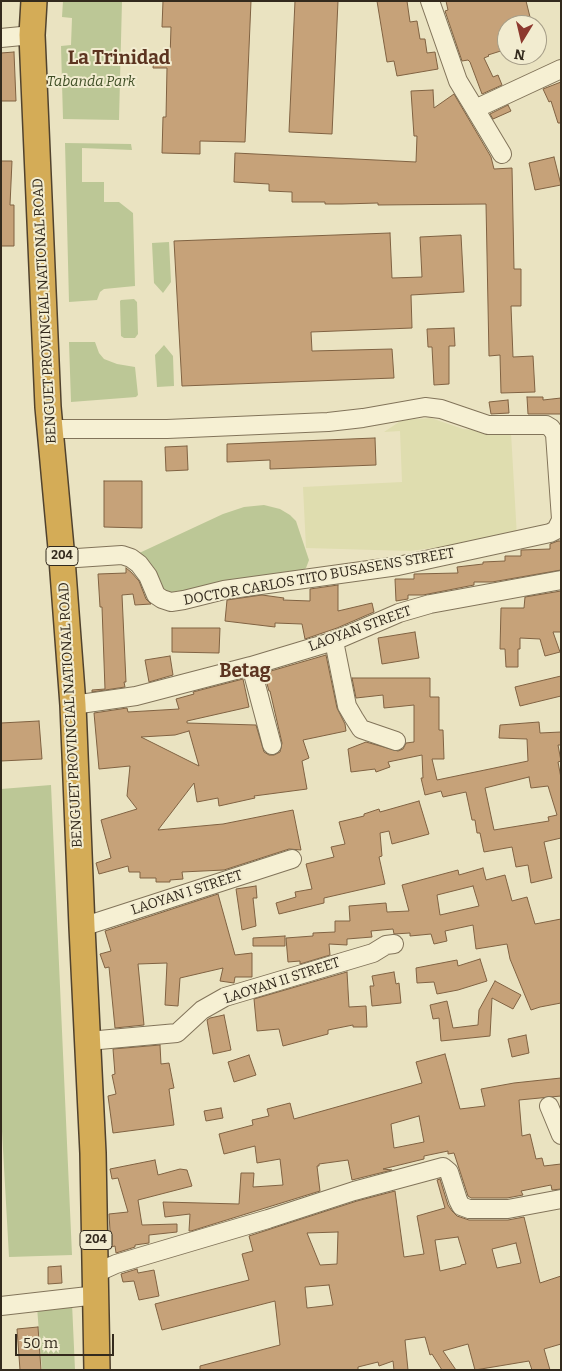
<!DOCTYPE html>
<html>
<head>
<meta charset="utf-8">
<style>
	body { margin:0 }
	#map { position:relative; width:562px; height:1371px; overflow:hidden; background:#eae3c1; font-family:Bitter,serif }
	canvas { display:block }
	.frame { position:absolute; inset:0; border:2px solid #332a1d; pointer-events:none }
	.north { position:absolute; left:497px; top:15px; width:50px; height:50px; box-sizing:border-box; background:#f2ecd0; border:1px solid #a69e88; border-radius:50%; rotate:189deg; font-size:14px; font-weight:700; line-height:20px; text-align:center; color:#332a1d }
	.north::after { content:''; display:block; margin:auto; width:18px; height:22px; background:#8d392e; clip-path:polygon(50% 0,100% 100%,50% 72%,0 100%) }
	.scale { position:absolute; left:15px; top:1334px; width:99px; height:22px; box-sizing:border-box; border:2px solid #332a1d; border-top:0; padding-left:6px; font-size:15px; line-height:18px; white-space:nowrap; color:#332a1d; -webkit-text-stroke:4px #f2ecd0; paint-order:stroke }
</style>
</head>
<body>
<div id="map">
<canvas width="562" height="1371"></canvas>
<div class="frame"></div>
<div class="north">N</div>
<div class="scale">50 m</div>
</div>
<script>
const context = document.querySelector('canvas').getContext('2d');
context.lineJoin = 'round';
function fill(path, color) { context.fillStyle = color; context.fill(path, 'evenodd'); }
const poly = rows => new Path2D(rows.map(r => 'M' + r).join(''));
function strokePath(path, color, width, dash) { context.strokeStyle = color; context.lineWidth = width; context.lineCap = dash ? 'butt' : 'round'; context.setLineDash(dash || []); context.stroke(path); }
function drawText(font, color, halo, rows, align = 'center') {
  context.font = font + ' Bitter,serif'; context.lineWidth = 4; context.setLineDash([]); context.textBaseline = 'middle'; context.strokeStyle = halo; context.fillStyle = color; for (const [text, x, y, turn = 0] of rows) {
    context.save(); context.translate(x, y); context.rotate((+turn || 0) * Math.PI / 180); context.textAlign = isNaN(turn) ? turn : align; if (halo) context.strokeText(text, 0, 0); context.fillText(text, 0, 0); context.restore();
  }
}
const farmland = poly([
	[431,418,463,429,511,433,517,537,410,551,306,548,303,487,402,482,400,431,384,432,402,420]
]);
const green = poly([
	[63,1,122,1,119,120,63,119,61,46,71,45,72,18,62,17],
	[65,143,131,144,132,150,82,148,82,182,104,182,104,202,119,202,133,213,135,286,104,289,100,292,97,300,69,302],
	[169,242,171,282,163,293,154,283,152,243],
	[134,299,137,302,138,334,135,338,124,338,121,336,120,301,121,300],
	[69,342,95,342,99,353,104,359,117,364,135,367,138,395,136,397,71,402],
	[164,345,173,356,174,386,157,387,155,355],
	[264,505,280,509,290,515,296,521,309,560,306,568,299,573,180,592,167,592,161,590,135,555,223,514,244,507],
	[51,785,72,1255,9,1257,1,1113,1,789],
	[72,1303,75,1370,42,1370,37,1307]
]);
const building = poly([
	[163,1,251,1,245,142,200,141,200,154,162,153,163,117,166,117,167,68,153,68,154,57,170,58,171,27,162,27,163,1],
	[295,1,338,1,332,134,289,132,295,1],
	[377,1,407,1,410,22,417,21,420,39,425,39,427,53,435,52,438,69,397,76,394,61,387,62,377,1],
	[446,1,526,1,532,25,507,25,507,49,488,55,489,56,484,58,493,77,498,75,502,85,482,94,470,62,468,60,462,61,445,11,448,10,446,1],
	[14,52,16,101,1,101,1,53,14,52],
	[561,82,561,123,558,123,551,101,549,102,543,89,561,82],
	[433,90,434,108,454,94,491,157,494,169,512,168,514,269,521,269,521,306,511,306,513,357,533,356,535,392,501,393,500,355,489,356,486,204,378,205,378,203,342,204,325,204,325,202,292,202,292,192,269,191,269,184,234,182,235,153,416,162,417,136,414,136,411,91,433,90],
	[508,105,511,111,493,119,490,114,508,105],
	[554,157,561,185,535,190,529,163,554,157],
	[1,161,12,161,10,205,14,205,14,246,1,246,1,161],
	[390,233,392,278,422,277,420,237,461,235,464,292,411,295,412,328,311,332,312,351,392,349,394,378,182,386,174,241,390,233],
	[454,328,455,346,449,346,449,384,434,385,432,347,428,347,427,329,454,328],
	[527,397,543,397,543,400,561,398,561,414,528,414,527,397],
	[508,400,509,413,491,414,489,402,508,400],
	[375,438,376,465,270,469,270,460,227,462,227,444,375,438],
	[187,446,188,470,166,471,165,447,187,446],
	[104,481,142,481,142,528,104,527,104,481],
	[558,541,561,541,561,570,492,582,474,582,474,585,423,595,408,595,408,599,396,601,395,579,414,579,414,574,458,573,457,567,483,564,483,562,505,561,505,556,521,556,521,550,550,549,550,544,558,541],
	[126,568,131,572,139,581,146,599,151,604,135,605,133,594,122,595,126,682,124,682,125,687,92,692,92,690,105,689,102,607,100,607,98,574,126,573,126,568],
	[338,585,338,611,372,603,374,612,337,628,305,639,302,624,275,623,275,627,225,621,227,600,262,595,284,598,283,600,310,601,310,589,338,585],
	[561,591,561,632,553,632,560,652,545,656,540,639,520,638,520,649,518,649,518,667,506,667,505,649,500,649,501,608,524,608,525,597,561,591],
	[172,628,220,628,219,653,172,652,172,628],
	[415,632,419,658,382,664,378,638,415,632],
	[326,655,337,708,345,724,346,731,303,740,309,758,302,761,307,789,254,796,255,798,219,806,218,798,197,802,194,783,158,830,223,824,293,810,301,850,289,849,224,870,182,872,183,879,170,880,170,882,156,882,156,878,140,878,140,872,129,872,128,866,99,874,96,863,111,858,101,820,137,809,127,796,130,766,99,769,94,713,127,708,128,712,179,709,176,699,194,694,193,692,243,679,249,707,187,721,187,723,256,725,264,752,269,755,274,755,280,752,282,743,270,691,269,691,264,673,326,655],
	[189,731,199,766,141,737,175,735,189,731],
	[170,656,173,675,149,682,145,660,170,656],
	[561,676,561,696,520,706,515,687,561,676],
	[352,678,430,678,430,697,439,697,439,730,443,730,444,759,432,759,437,780,528,761,527,739,499,738,500,725,539,722,540,733,561,732,561,745,558,745,561,761,558,762,561,778,561,838,544,842,552,878,531,883,528,865,516,867,512,847,484,852,480,833,477,833,475,820,472,820,466,792,443,797,441,791,425,795,421,778,423,778,422,755,388,762,390,767,376,772,375,769,351,772,348,749,366,742,398,751,403,749,406,743,414,742,414,705,384,708,383,695,356,698,352,678],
	[529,777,531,788,548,786,557,815,548,817,549,821,494,830,485,788,529,777],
	[39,721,42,759,1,761,1,723,39,721],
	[419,801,429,834,392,844,389,831,380,833,382,856,379,857,385,884,324,898,324,903,279,914,276,903,296,897,295,892,312,889,306,864,334,857,331,847,345,844,339,822,364,816,364,814,379,809,380,812,419,801],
	[483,868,486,880,505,875,512,901,527,897,535,924,561,919,561,1003,540,1007,531,1010,510,959,507,944,476,949,473,925,445,931,447,941,434,944,431,934,410,936,410,933,394,934,393,929,371,931,372,937,347,939,347,945,329,944,330,955,300,964,300,961,288,962,286,938,313,936,313,933,335,932,335,921,350,921,349,906,386,903,387,912,409,911,402,885,458,870,459,875,483,868],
	[473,886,479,906,440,915,437,895,473,886],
	[256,886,257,898,253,898,256,926,242,930,236,889,256,886],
	[218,894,235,955,252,953,252,977,235,977,234,983,220,981,223,968,180,978,178,1006,165,1005,167,963,138,964,144,1025,115,1028,109,967,105,968,100,954,111,951,105,931,218,894],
	[285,936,285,946,253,946,253,938,285,936],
	[480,959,487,981,458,990,437,994,434,982,417,983,416,968,457,960,458,966,480,959],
	[347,972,349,1007,366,1006,367,1027,353,1027,353,1025,328,1030,328,1034,283,1046,279,1029,257,1031,254,999,347,972],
	[394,972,396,984,399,983,401,1003,372,1006,370,986,374,986,372,976,394,972],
	[495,981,521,995,513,1009,492,998,490,1036,441,1041,439,1018,433,1019,430,1005,447,1001,453,1028,478,1025,479,1010,495,981],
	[224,1015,231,1050,213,1054,207,1020,210,1018,224,1015],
	[526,1035,529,1053,512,1057,508,1039,526,1035],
	[160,1045,161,1064,169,1063,174,1088,169,1089,174,1125,113,1133,108,1096,116,1094,112,1075,115,1074,113,1049,160,1045],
	[445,1054,460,1109,485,1106,481,1089,514,1083,561,1078,561,1096,519,1100,522,1136,530,1134,536,1159,542,1158,544,1166,561,1164,561,1189,552,1190,551,1185,521,1191,523,1195,507,1198,471,1198,468,1196,454,1153,448,1154,448,1151,424,1156,424,1159,383,1169,392,1170,352,1180,348,1160,319,1164,319,1166,317,1166,320,1191,191,1231,189,1231,190,1214,165,1217,163,1202,239,1204,241,1173,254,1173,253,1187,283,1185,280,1159,257,1163,255,1146,224,1154,219,1134,253,1125,252,1120,269,1116,267,1109,290,1103,294,1119,422,1083,416,1062,445,1054],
	[419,1116,424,1142,394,1148,391,1124,419,1116],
	[249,1055,256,1075,234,1082,228,1062,249,1055],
	[221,1108,223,1118,206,1121,204,1111,221,1108],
	[155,1160,158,1175,180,1169,187,1170,192,1186,138,1200,142,1225,177,1224,177,1232,149,1235,149,1243,135,1245,135,1247,116,1253,115,1246,111,1247,109,1214,128,1212,118,1178,112,1179,110,1169,155,1160],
	[440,1179,448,1205,452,1211,457,1216,469,1220,508,1220,524,1217,540,1283,561,1276,561,1344,544,1349,550,1370,532,1370,529,1361,475,1370,468,1344,443,1351,456,1370,442,1370,432,1354,430,1355,425,1337,405,1340,408,1370,394,1370,393,1361,379,1366,378,1362,358,1367,358,1370,200,1370,200,1366,280,1345,275,1301,162,1330,155,1304,249,1280,242,1254,253,1251,249,1236,357,1201,395,1191,404,1257,424,1254,417,1216,445,1208,437,1180,440,1179],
	[338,1232,337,1264,320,1265,307,1233,338,1232],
	[458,1237,466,1264,461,1265,461,1266,440,1271,435,1240,458,1237],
	[516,1243,521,1263,497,1268,492,1249,516,1243],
	[329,1285,333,1305,307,1308,305,1287,329,1285],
	[61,1266,62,1283,48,1284,48,1267,61,1266],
	[137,1269,138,1273,154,1270,159,1296,139,1300,134,1281,123,1282,121,1274,137,1269],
	[38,1327,41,1370,20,1370,17,1329,38,1327]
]);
const minor = poly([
	[430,1,458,81,475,109],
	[1,38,32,35],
	[502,154,475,109,561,69],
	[49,429,167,429,328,422,363,418,425,407,441,409,488,425,546,425,551,428,555,434,561,519],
	[62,559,122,555,131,558,139,564,148,576,156,595,162,599,171,602,184,600,224,590,398,566,550,533,556,530,561,520],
	[334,641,347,706,354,718,361,729,396,741],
	[251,666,272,745],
	[73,705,136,696,251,666,334,641,399,613,430,604,561,580],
	[82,927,292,859],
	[88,1041,177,1033,202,1010,225,997,373,953,386,945,394,944],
	[549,1106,561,1135],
	[96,1273,116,1264,268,1219,354,1191,443,1167,449,1172,458,1200,461,1206,469,1209,508,1209,561,1199],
	[1,1306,97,1295]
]);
const highway = poly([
	[34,1,32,35,48,407,62,559,73,705,82,927,93,1153,97,1370]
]);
const shields = [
	[62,556,32],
	[96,1240,32]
];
const shieldNames = [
	["204",62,556],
	["204",96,1240]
];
const parkNames = [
	["Tabanda Park",91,82]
];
const streetNames = [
	["BENGUET PROVINCIAL NATIONAL ROAD",45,311,-93],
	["DOCTOR CARLOS TITO BUSASENS STREET",319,577,-10],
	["LAOYAN STREET",360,629,-20],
	["BENGUET PROVINCIAL NATIONAL ROAD",71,715,-93],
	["LAOYAN I STREET",187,893,-18],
	["LAOYAN II STREET",282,981,-18]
];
const districtNames = [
	["La Trinidad",119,59],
	["Betag",245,672]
];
fill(farmland, '#dfddaf');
fill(green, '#bcc796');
fill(building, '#c6a279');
strokePath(building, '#806242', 1);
strokePath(minor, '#82745a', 20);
strokePath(highway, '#50422e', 28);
strokePath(minor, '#f6f0d3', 18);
strokePath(highway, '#d4ac57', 25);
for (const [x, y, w] of shields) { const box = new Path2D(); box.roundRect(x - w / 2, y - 9.5, w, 19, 4); context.fillStyle = '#f2ecd0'; context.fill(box); strokePath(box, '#332a1d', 1); }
drawText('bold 12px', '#332a1d', null, shieldNames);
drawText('italic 14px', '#3f4e25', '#f2ecd0', parkNames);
drawText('14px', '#332a1d', '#f2ecd0', streetNames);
drawText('bold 19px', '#5c3420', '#f2ecd0', districtNames);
</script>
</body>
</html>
